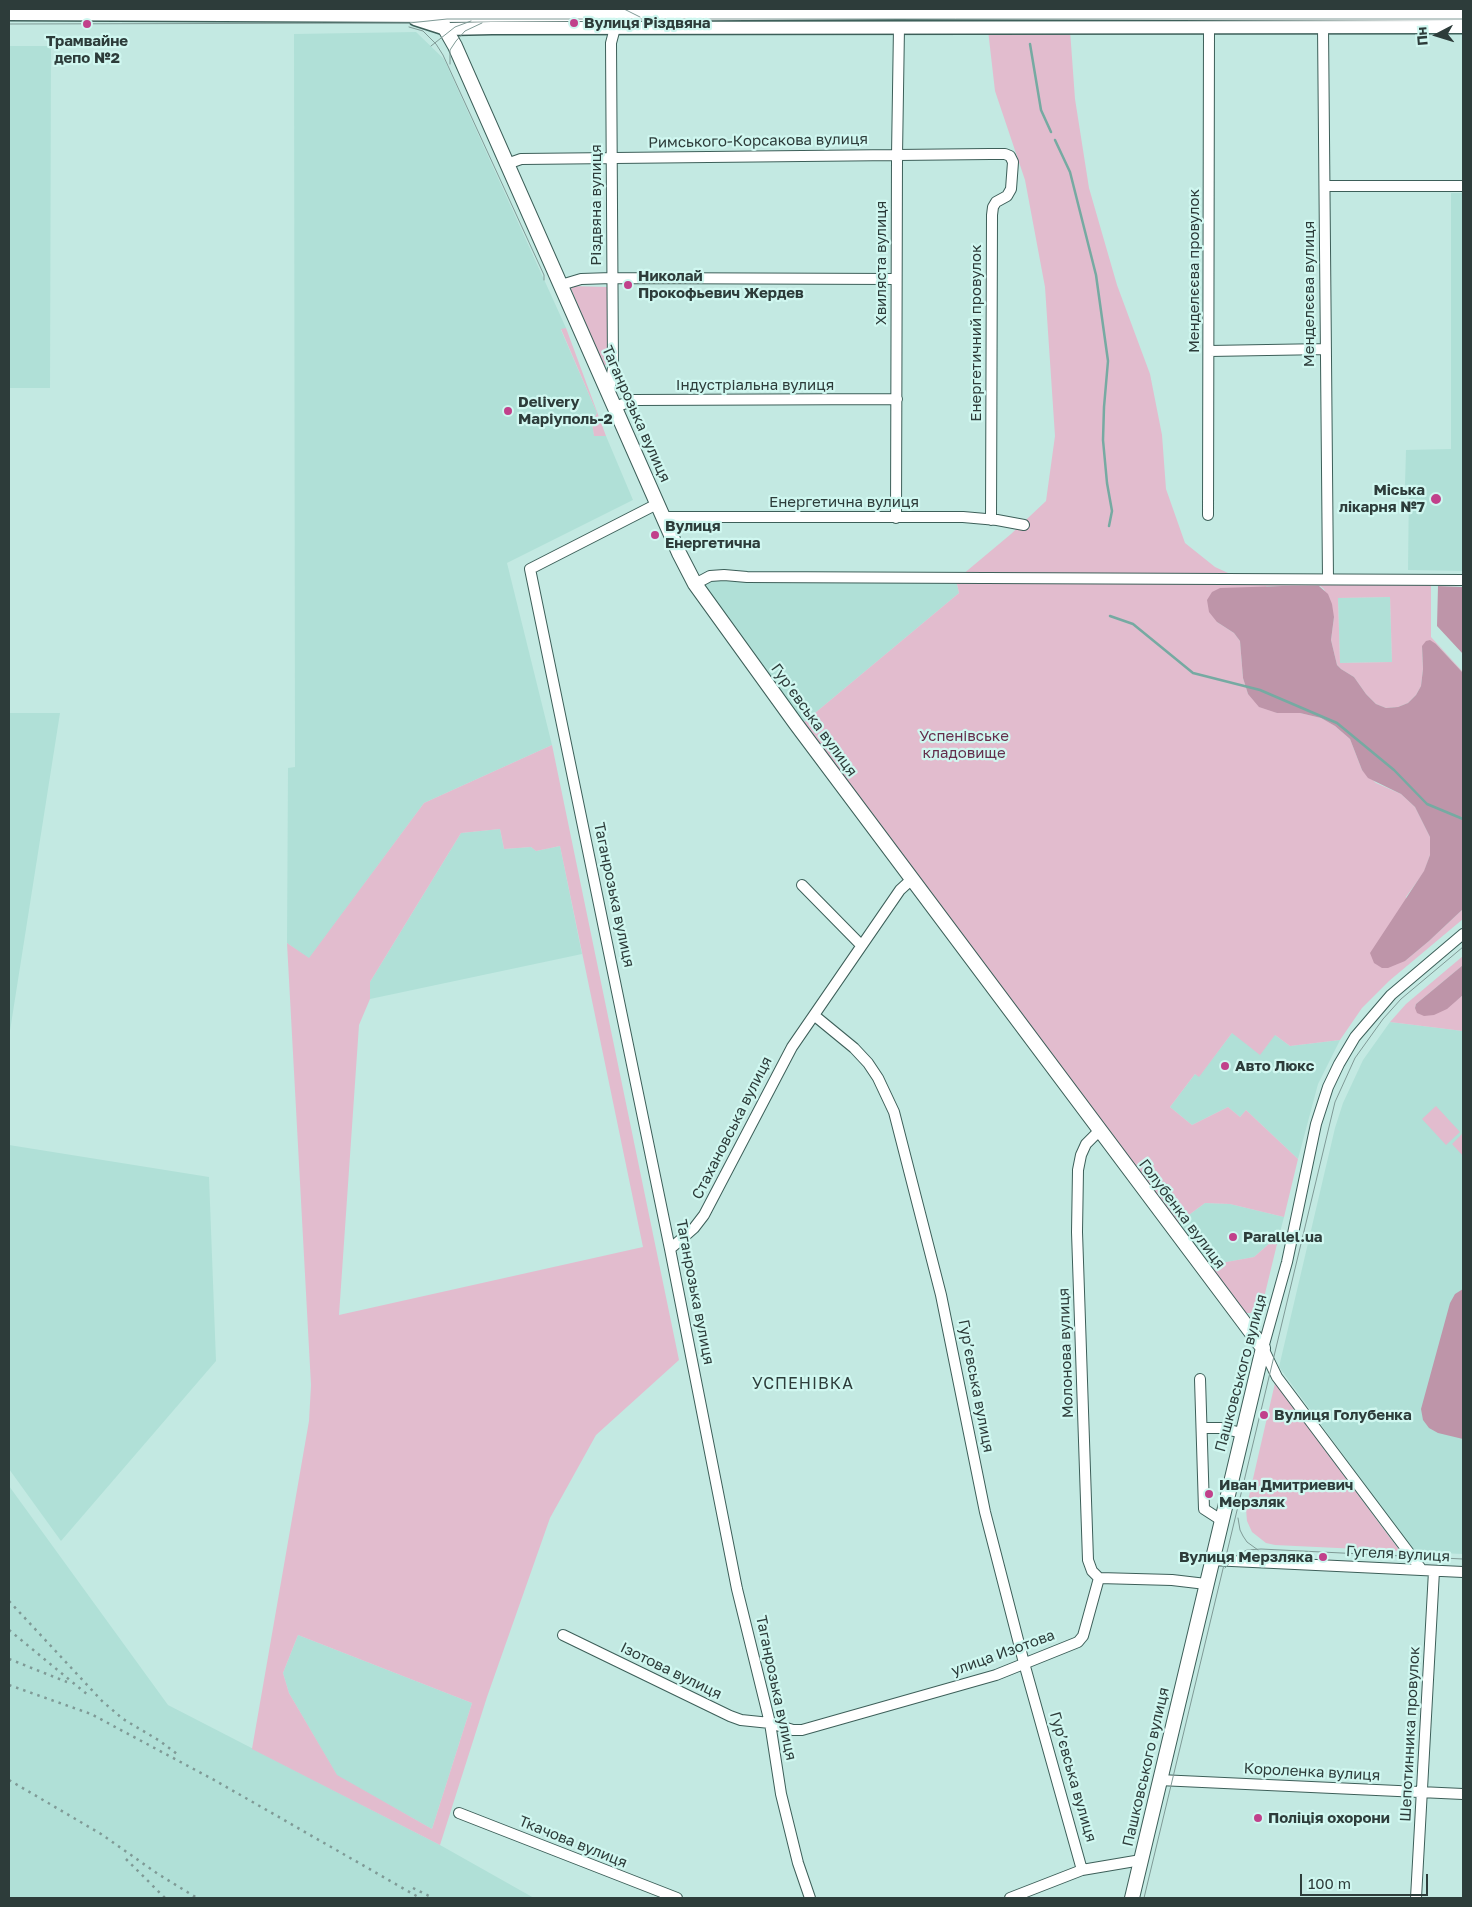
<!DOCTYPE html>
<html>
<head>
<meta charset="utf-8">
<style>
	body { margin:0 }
	#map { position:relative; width:1472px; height:1907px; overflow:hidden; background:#c3e9e2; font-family:"Golos Text",sans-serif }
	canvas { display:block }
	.frame { position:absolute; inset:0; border:10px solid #2d3c3a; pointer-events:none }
	.north { position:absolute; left:1412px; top:10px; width:50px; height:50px; -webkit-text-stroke:4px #d0f7f0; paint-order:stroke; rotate:265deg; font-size:14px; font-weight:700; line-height:20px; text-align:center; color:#2d3c3a }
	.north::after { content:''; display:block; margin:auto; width:18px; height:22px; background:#2d3c3a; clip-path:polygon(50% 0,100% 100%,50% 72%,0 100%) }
	.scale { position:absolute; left:1300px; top:1874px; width:128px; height:22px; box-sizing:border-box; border:2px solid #2d3c3a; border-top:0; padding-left:6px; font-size:15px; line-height:18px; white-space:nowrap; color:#2d3c3a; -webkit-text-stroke:4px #d0f7f0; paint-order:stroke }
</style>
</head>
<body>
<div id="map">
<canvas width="1472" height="1907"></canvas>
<div class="frame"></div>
<div class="north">Пн</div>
<div class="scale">100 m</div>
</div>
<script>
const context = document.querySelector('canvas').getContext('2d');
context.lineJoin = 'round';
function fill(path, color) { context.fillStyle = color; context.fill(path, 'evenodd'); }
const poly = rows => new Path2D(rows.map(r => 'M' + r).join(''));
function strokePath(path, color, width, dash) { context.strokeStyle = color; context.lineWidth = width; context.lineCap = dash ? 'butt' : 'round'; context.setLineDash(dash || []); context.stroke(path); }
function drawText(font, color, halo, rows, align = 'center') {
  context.font = font + ' "Golos Text",sans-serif'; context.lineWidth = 4.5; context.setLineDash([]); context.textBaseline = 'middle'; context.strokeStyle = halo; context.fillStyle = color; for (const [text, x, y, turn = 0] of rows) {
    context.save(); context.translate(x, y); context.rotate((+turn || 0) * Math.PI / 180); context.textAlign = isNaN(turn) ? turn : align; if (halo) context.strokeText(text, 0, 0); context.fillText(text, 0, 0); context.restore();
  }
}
const built = poly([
	[416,32,444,59,566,328,561,330,597,413,592,423,594,435,606,436,633,500,507,563,552,745,424,803,309,959,287,943,288,768,295,767,294,34],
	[9,46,51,46,50,388,9,388],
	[1451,193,1463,193,1463,571,1408,570,1409,485,1405,485,1406,450,1451,449],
	[696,579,956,580,959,593,803,723],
	[1390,597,1392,662,1340,663,1338,598],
	[9,713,60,713,9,1037],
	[500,829,504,849,531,847,536,851,560,846,582,954,370,999,370,982,461,833],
	[1390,1022,1463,1031,1463,1554,1414,1552,1279,1367,1335,1128,1343,1103,1363,1060],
	[1232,1033,1275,1035,1290,1046,1340,1040,1318,1084,1298,1159,1246,1110,1240,1117,1228,1107,1192,1125,1170,1107,1195,1074,1199,1076],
	[9,1145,209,1177,216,1361,61,1541,9,1469],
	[1205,1203,1230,1204,1284,1217,1277,1244,1271,1242,1254,1257,1221,1263,1213,1269,1178,1223],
	[9,1486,168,1705,440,1845,534,1898,9,1898],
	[298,1635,472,1703,432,1829,337,1776,289,1693,283,1673]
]);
const green = poly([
	[988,30,1070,30,1075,99,1089,188,1117,285,1150,374,1162,435,1166,489,1185,543,1215,567,1239,578,1431,583,1431,637,1463,672,1463,673,1436,644,1422,646,1423,669,1421,686,1416,695,1408,703,1398,707,1386,708,1376,704,1366,694,1354,677,1341,669,1337,665,1331,640,1334,617,1324,589,1320,586,1267,586,1217,622,1234,633,1240,641,1243,678,1248,694,1277,713,1300,713,1321,718,1335,726,1350,739,1362,770,1376,783,1401,794,1415,807,1430,837,1430,855,1424,872,1406,897,1405,961,1429,941,1463,909,1463,919,1389,981,1362,1008,1340,1040,1290,1046,1275,1035,1260,1055,1232,1033,1199,1077,1195,1074,1170,1107,1192,1125,1228,1107,1240,1117,1246,1110,1298,1159,1284,1217,1230,1204,1205,1203,1178,1223,803,723,959,593,956,580,1011,534,1046,501,1055,436,1045,287,1025,180,995,91],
	[1390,597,1392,662,1340,663,1338,598],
	[570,286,607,287,607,363,604,367],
	[566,328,606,436,594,436,592,423,597,413,561,329],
	[552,745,679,1360,596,1435,550,1518,487,1697,440,1845,252,1749,309,1421,311,1385,287,943,309,958,424,803],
	[500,829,504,849,531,847,536,851,560,846,643,1247,339,1315,359,1025,370,999,370,982,461,833],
	[298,1635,472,1703,432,1829,337,1775,289,1693,283,1673],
	[1463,956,1463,965,1416,1004,1415,1008,1457,1000,1463,995,1463,1031,1390,1022,1406,1004],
	[1436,1106,1460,1132,1446,1145,1422,1119],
	[1462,1134,1463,1135,1463,1156,1452,1144],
	[1271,1242,1277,1244,1262,1306,1255,1313,1246,1313,1213,1269,1221,1263,1254,1257],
	[1275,1383,1400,1551,1275,1545,1266,1543,1252,1532,1247,1521,1246,1509]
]);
const forest = poly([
	[1282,586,1319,586,1328,594,1332,604,1334,617,1331,640,1337,665,1341,669,1354,677,1366,694,1376,704,1386,708,1398,707,1408,703,1416,695,1421,686,1423,669,1422,646,1426,641,1430,640,1436,644,1463,673,1463,909,1429,941,1405,961,1388,968,1382,968,1374,963,1370,953,1424,871,1430,855,1430,837,1415,807,1401,794,1368,778,1362,770,1350,739,1335,726,1321,718,1300,713,1277,713,1259,707,1248,694,1243,678,1240,641,1234,633,1217,622,1209,612,1207,600,1212,592,1220,588],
	[1438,586,1463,587,1463,654,1437,626],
	[1463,965,1463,995,1447,1009,1434,1015,1424,1016,1417,1013,1415,1008,1416,1004],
	[1463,1289,1463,1439,1438,1433,1429,1428,1423,1420,1421,1409,1450,1303,1455,1294]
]);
const stream = poly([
	[1030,44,1041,110,1051,132],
	[1055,140,1070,172,1096,275,1108,361,1104,407,1103,440,1107,483,1112,511,1109,526],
	[1110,616,1133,624,1193,673,1260,690,1337,723,1394,770,1427,804,1463,819]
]);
const minor = poly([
	[1323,27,1328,579],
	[507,164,521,159,990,154,1005,154,1010,156,1013,162,1011,189,1007,196,996,202,993,207,992,215,991,520],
	[1325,186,1463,186],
	[561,285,581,279,612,278,896,279],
	[1209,351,1326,349],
	[609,393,613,368,611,43,615,28],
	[615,407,634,400,897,399],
	[657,504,530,569,670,1249,737,1589,770,1723,781,1794,798,1863,810,1898],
	[1208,515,1209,27],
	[663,517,963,517,997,520,1024,525],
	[896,518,897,155,899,27],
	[695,584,710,576,724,575,747,577,1463,580],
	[802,885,861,945],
	[815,1016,854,1048,868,1063,878,1078,894,1112,941,1295,985,1512,1024,1663,1082,1870],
	[670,1249,694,1228,704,1215,792,1047,900,890,912,879],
	[1200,1379,1204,1509,1221,1520],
	[1202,1428,1221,1428,1242,1433],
	[1211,1560,1463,1572],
	[1422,1570,1277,1377,1263,1348,1287,1262,1316,1124,1328,1087,1339,1064,1355,1037,1391,995,1463,934],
	[1099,1578,1092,1571,1088,1560,1077,1232,1078,1170,1081,1155,1086,1144,1099,1131],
	[1099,1578,1172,1580,1206,1584],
	[563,1635,730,1716,741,1720,770,1723,793,1730,802,1730,996,1675,1078,1642,1083,1636,1099,1578],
	[1159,1780,1463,1794],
	[459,1813,677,1898],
	[1010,1898,1082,1870,1141,1860],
	[1416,1898,1434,1571]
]);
const major = poly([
	[9,14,438,16,898,13,1463,15],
	[415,19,446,29,492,28,1463,27]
]);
const highway = poly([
	[434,9,455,46,679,553,695,584,796,724,1263,1348,1132,1898]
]);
const tram = poly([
	[624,9,640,17],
	[9,24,409,23,447,19,1463,19],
	[409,27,423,31,436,44,443,55,544,275,544,280],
	[431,46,455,27,471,21],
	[450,64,450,50,456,41,465,31,482,23],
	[1238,1518,1240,1530,1243,1536,1247,1542,1258,1550],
	[1225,1568,1237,1555,1247,1550,1261,1549,1463,1559],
	[1144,1898,1335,1102,1355,1058,1383,1019,1401,999,1463,947]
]);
const rail = poly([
	[9,1601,102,1701,123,1719,160,1741,177,1754],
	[9,1630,88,1695],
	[9,1659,67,1682],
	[9,1685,91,1714,216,1781,420,1898],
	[9,1780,101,1834,158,1874,197,1898],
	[126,1859,165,1898],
	[413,1888,433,1898]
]);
const markers = [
	[574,23,5,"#c1418b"],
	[87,24,5,"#c1418b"],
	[628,285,5,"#c1418b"],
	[508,411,5,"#c1418b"],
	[1436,499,6,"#c1418b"],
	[655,535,5,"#c1418b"],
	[1225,1066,5,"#c1418b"],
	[1233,1237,5,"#c1418b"],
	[1264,1415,5,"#c1418b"],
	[1209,1494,5,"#c1418b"],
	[1323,1557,5,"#c1418b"],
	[1258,1818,5,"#c1418b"]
];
const poiNames = [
	["Вулиця Різдвяна",584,23],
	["Трамвайне",87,41,"center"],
	["депо №2",87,58,"center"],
	["Николай",638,276],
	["Прокофьевич Жердев",638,293],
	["Delivery",518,402],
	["Марiуполь-2",518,419],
	["Міська",1425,490,"right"],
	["лікарня №7",1425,507,"right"],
	["Вулиця",665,526],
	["Енергетична",665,543],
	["Авто Люкс",1235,1066],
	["Parallel.ua",1243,1237],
	["Вулиця Голубенка",1274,1415],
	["Иван Дмитриевич",1219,1485],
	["Мерзляк",1219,1502],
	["Вулиця Мерзляка",1313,1557,"right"],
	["Поліція охорони",1268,1818]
];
const streetNames = [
	["Римського-Корсакова вулиця",758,141,-1],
	["Різдвяна вулиця",596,205,-90],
	["Хвиляста вулиця",881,263,-90],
	["Менделєєва провулок",1194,271,-90],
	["Менделєєва вулиця",1309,294,-90],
	["Енергетичний провулок",976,333,-90],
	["Індустріальна вулиця",755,385],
	["Таганрозька вулиця",636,414,66],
	["Енергетична вулиця",844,502],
	["Гур’євська вулиця",814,720,54],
	["Таганрозька вулиця",614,895,78],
	["Стахановська вулиця",732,1128,-63],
	["Голубенка вулиця",1182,1214,53],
	["Таганрозька вулиця",695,1292,79],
	["Молонова вулиця",1066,1353,-92],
	["Пашковського вулиця",1241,1373,-75],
	["Гур’євська вулиця",976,1386,79],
	["Гугеля вулиця",1398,1554,3],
	["улица Изотова",1003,1653,-20],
	["Ізотова вулиця",671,1671,26],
	["Таганрозька вулиця",776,1688,78],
	["Шепотинника провулок",1410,1734,-87],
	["Пашковського вулиця",1146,1767,-77],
	["Короленка вулиця",1312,1772,3],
	["Гур’євська вулиця",1073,1777,74],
	["Ткачова вулиця",573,1842,22]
];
const parkNames = [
	["Успенівське",964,736],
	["кладовище",964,753]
];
const neighbourhoodNames = [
	["УСПЕНІВКА",803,1384]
];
fill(built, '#b0e0d7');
fill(green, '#e2bcce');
fill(forest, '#be95a9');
strokePath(stream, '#76aaa2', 2.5);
strokePath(minor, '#3d5f59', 12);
strokePath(major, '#3d5f59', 15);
strokePath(highway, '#3d5f59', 16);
strokePath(minor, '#fff', 10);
strokePath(major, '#fff', 12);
strokePath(highway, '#fff', 14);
strokePath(tram, '#7f9a96', 1);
strokePath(rail, '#7f9a96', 2.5, [2.5, 5]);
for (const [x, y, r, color] of markers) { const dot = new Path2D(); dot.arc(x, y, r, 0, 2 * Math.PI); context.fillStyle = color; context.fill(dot); strokePath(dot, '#d0f7f0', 2); }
drawText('bold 15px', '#2d3c3a', '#d0f7f0', poiNames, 'left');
drawText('15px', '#2d3c3a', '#d0f7f0', streetNames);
drawText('15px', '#642e4c', '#d0f7f0', parkNames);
context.letterSpacing = '1px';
drawText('16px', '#2d3c3a', '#d0f7f0', neighbourhoodNames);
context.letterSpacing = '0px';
</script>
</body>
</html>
